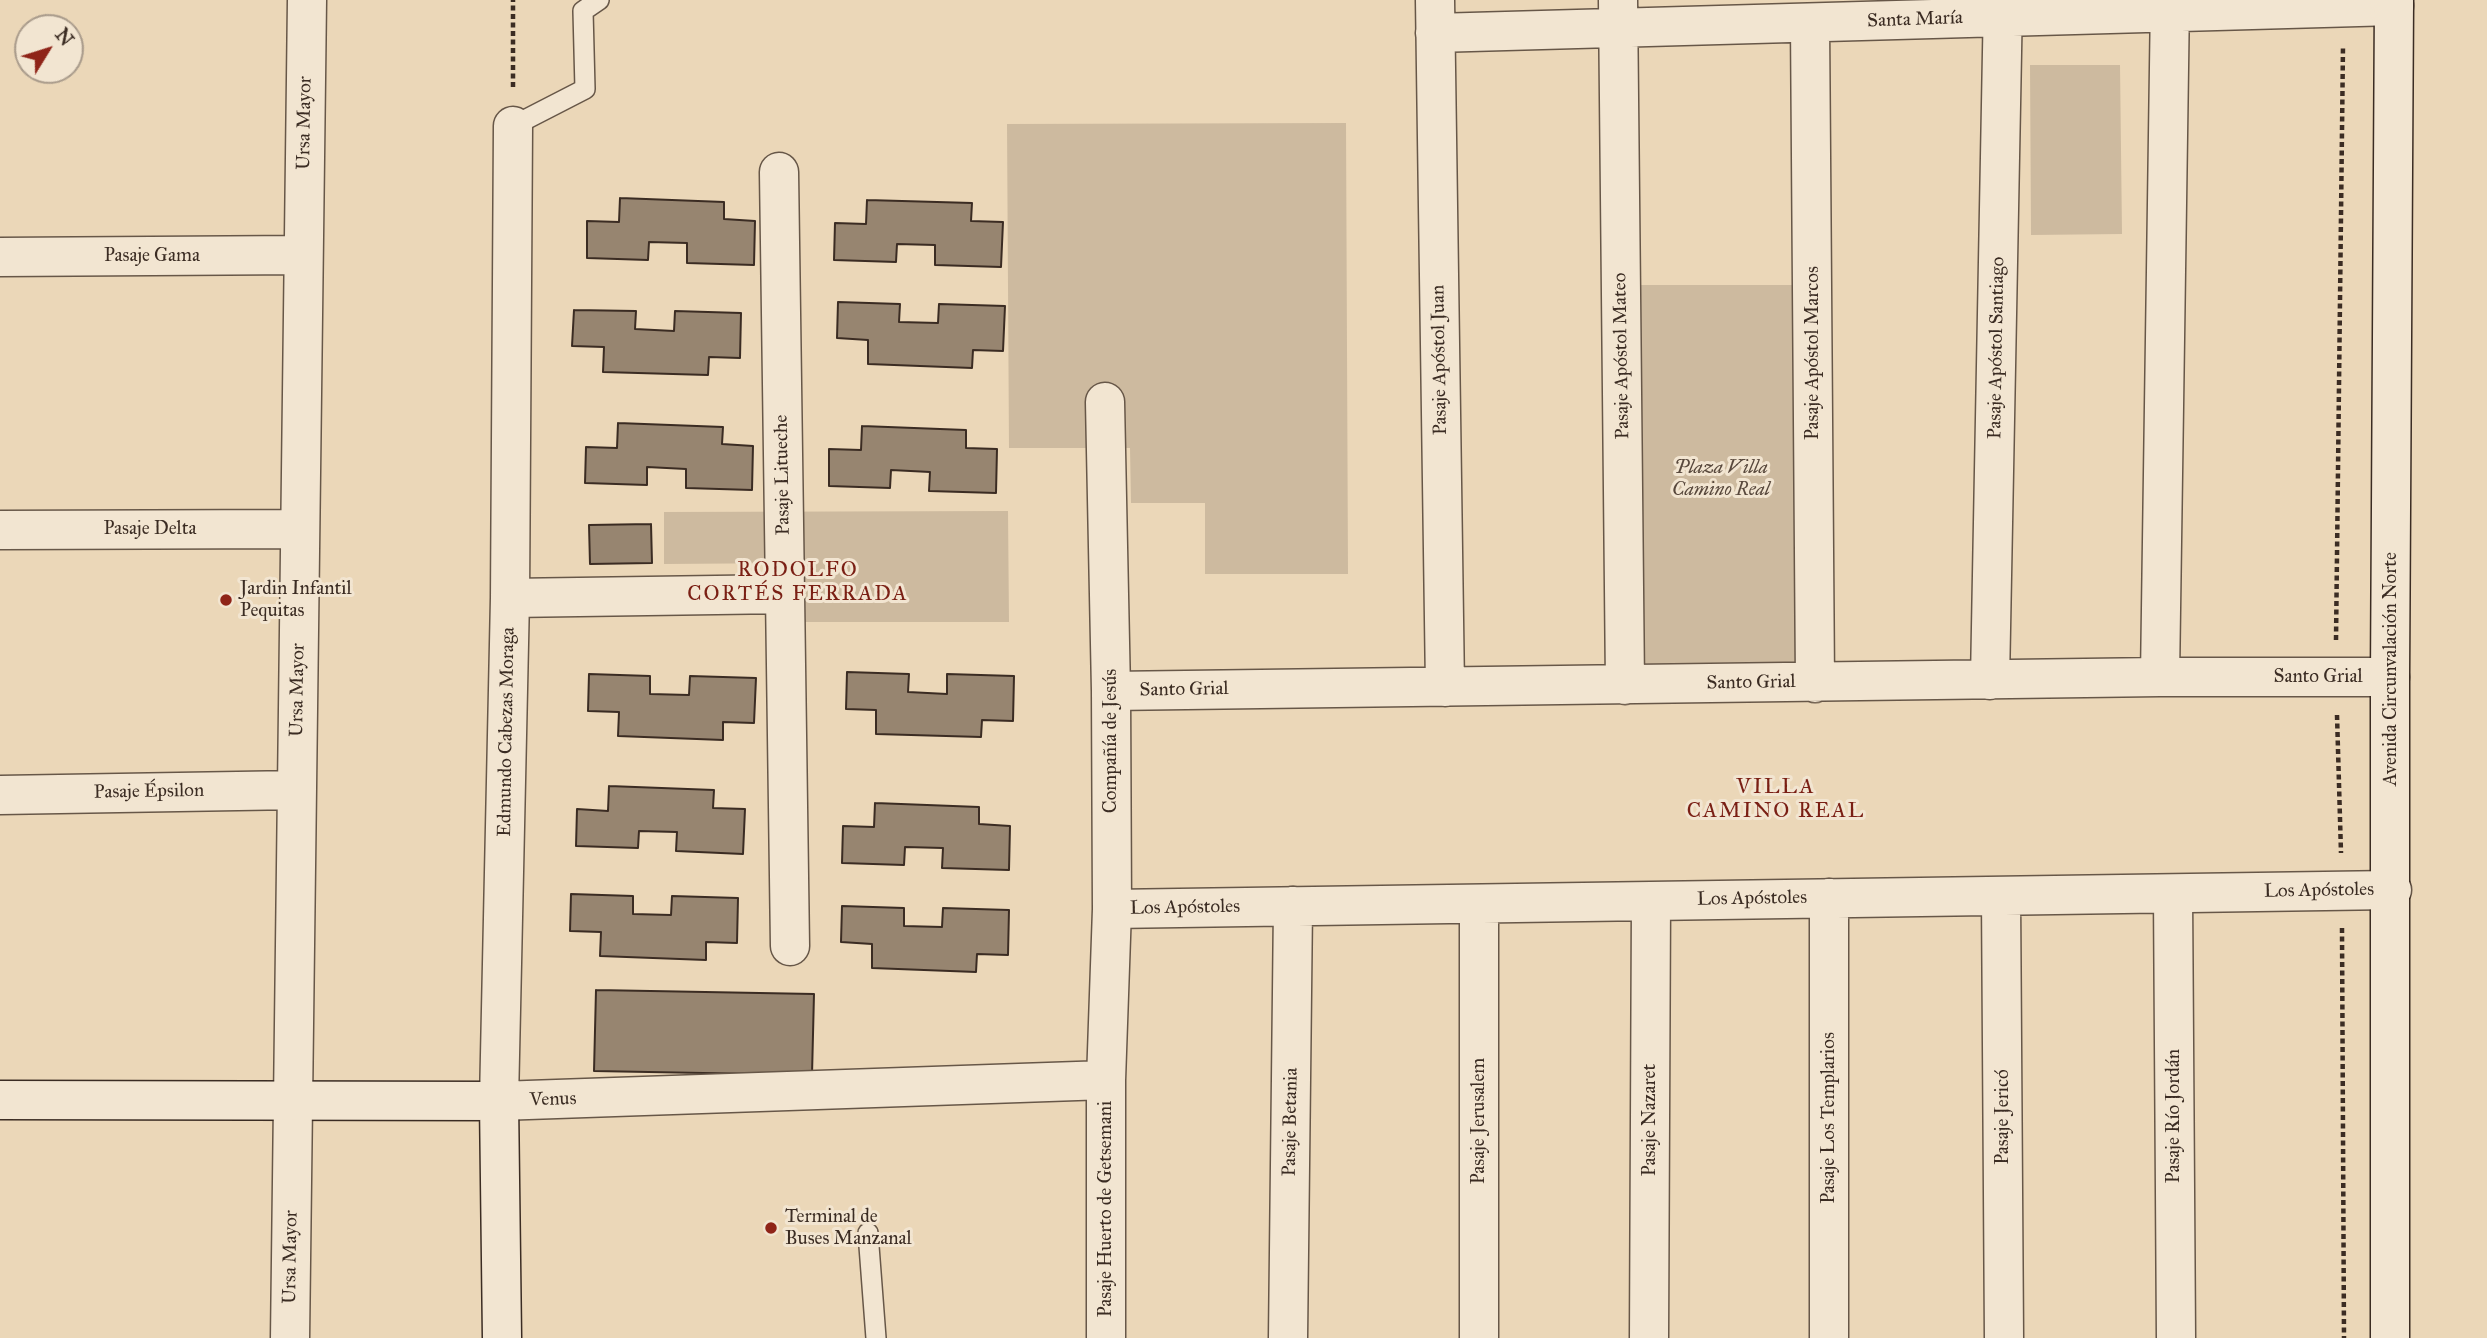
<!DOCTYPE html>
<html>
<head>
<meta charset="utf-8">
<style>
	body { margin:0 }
	#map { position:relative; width:2487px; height:1338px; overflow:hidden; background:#ebd7b8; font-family:"IM FELL Great Primer",serif }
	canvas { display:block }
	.north { position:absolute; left:14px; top:14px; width:70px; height:70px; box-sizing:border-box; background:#f2e5d1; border:2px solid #a99b8b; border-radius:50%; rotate:52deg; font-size:19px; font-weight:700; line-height:28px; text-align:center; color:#3b2c23 }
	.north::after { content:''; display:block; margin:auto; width:24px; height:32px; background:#8f2418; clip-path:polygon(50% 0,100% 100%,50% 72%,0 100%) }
</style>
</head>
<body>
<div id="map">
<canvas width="2487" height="1338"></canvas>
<div class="north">N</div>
</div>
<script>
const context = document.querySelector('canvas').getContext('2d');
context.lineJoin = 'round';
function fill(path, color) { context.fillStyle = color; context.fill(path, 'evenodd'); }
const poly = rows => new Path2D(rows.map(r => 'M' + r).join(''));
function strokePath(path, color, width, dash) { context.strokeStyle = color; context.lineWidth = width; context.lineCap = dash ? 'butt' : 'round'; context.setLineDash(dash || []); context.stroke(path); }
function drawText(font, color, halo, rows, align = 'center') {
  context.font = font + ' "IM FELL Great Primer",serif'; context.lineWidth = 6; context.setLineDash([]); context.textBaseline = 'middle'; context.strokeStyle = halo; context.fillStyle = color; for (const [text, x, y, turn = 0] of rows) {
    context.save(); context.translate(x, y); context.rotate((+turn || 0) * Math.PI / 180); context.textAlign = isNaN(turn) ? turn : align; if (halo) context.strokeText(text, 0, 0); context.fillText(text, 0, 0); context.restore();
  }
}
const green = poly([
	[2030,65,2120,65,2122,234,2031,235],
	[1346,123,1348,574,1205,574,1205,503,1131,503,1130,448,1009,448,1007,124],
	[1633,285,1807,285,1810,674,1635,674],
	[1008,511,1009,622,799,622,798,563,664,564,664,512]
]);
const building = poly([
	[620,198,724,202,724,219,755,221,754,265,687,263,687,243,649,242,648,260,587,258,587,221,619,222,620,198],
	[867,200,972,203,971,221,1003,222,1001,267,935,265,935,245,897,244,896,262,834,260,835,223,866,224,867,200],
	[838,302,900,304,899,322,938,323,939,304,1005,306,1003,351,973,350,972,368,868,364,868,340,837,338,838,302],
	[574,310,636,311,635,329,674,331,675,311,741,313,740,358,709,357,708,375,603,372,604,347,572,346,574,310],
	[618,423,723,427,722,444,753,446,752,490,686,488,686,469,647,467,647,485,585,483,586,447,617,448,618,423],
	[862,426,966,430,966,448,997,449,996,493,929,491,930,472,891,470,890,488,829,486,829,449,861,450,862,426],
	[651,524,652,563,590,564,589,525,651,524],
	[847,672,909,674,908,692,947,694,947,674,1014,676,1013,721,982,720,981,737,876,734,876,710,846,709,847,672],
	[589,674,650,676,650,694,689,695,690,676,756,678,754,723,723,722,723,740,618,736,619,712,588,711,589,674],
	[609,786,714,790,713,808,745,809,743,854,676,851,677,832,639,831,638,848,576,846,577,809,608,811,609,786],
	[875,803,979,807,979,824,1010,826,1009,870,942,868,943,848,905,847,904,865,842,863,843,826,874,827,875,803],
	[571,894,633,896,633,914,671,915,672,896,738,898,737,943,706,942,706,960,600,956,601,932,570,931,571,894],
	[842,906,904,908,904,926,942,927,943,908,1009,910,1008,955,977,954,976,972,872,968,872,944,841,942,842,906],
	[596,990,814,994,812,1075,594,1071,596,990]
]);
const path = poly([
	[513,87,513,0],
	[2336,640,2343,46],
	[2337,715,2341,853],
	[2342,928,2344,1338]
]);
const lane = poly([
	[513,126,585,89,583,11,599,0],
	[868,1233,876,1338]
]);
const street = poly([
	[1435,0,1445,687],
	[1618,0,1625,685],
	[1810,23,1815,683],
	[1435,33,2394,6],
	[513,126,510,598,499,1101,1106,1080],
	[779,172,790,946],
	[0,257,303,255],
	[1105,402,1111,691,1112,909,1106,1080,1106,1338],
	[0,530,300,529],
	[510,598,785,594],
	[2160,677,2170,0],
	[1990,680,2003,0],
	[1111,691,2160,677,2390,677],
	[0,795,297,790],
	[2173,894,2176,1338],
	[2001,896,2004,1338],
	[1829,898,1829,1338],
	[1112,909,2392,890],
	[290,1338,307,0],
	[1288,1338,1293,906],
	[1479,1338,1479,904],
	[1649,1338,1651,901]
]);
const secondary = poly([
	[0,1100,499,1101,502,1338],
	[2390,1338,2390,677,2394,0]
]);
const markers = [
	[226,600,7,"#8f2418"],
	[771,1228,7,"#8f2418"]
];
const streetNames = [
	["Santa María",1915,20,-2],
	["Ursa Mayor",305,123,-89],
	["Pasaje Gama",152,256],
	["Pasaje Apóstol Santiago",1997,348,-89],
	["Pasaje Apóstol Marcos",1813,353,-90],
	["Pasaje Apóstol Mateo",1622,356,-91],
	["Pasaje Apóstol Juan",1440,360,-91],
	["Pasaje Litueche",783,475,-91],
	["Pasaje Delta",150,529],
	["Avenida Circunvalación Norte",2391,669,-90],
	["Santo Grial",2318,677],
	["Santo Grial",1751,683,-1],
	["Ursa Mayor",298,690,-89],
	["Santo Grial",1184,690,-1],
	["Edmundo Cabezas Moraga",507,732,-89],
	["Compañía de Jesús",1111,741,-90],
	["Pasaje Épsilon",149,792,-1],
	["Los Apóstoles",2319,891,-1],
	["Los Apóstoles",1752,899,-1],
	["Los Apóstoles",1185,908,-1],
	["Venus",553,1100,-2],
	["Pasaje Río Jordán",2174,1116,-90],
	["Pasaje Jericó",2003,1117,-90],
	["Pasaje Los Templarios",1829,1118,-90],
	["Pasaje Nazaret",1650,1120,-90],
	["Pasaje Jerusalem",1479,1121,-90],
	["Pasaje Betania",1291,1122,-89],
	["Pasaje Huerto de Getsemani",1106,1209,-90],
	["Ursa Mayor",291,1257,-89]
];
const parkNames = [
	["Plaza Villa",1721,468],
	["Camino Real",1721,490]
];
const poiNames = [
	["Jardin Infantil",240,589],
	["Pequitas",240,611],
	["Terminal de",785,1217],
	["Buses Manzanal",785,1239]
];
const neighbourhoodNames = [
	["RODOLFO",798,571],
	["CORTÉS FERRADA",798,595],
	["VILLA",1776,788],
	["CAMINO REAL",1776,812]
];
fill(green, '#cdba9f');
fill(building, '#978570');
strokePath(building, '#3b2c23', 2);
strokePath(lane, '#675748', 22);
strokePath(street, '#675748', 41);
strokePath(secondary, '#3b2c23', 41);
strokePath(path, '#3b2c23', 4.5, [5, 3.5]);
strokePath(lane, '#f2e5d1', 19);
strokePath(street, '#f2e5d1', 38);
strokePath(secondary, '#f2e5d1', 38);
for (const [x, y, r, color] of markers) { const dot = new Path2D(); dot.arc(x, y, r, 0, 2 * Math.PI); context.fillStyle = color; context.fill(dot); strokePath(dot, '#f2e5d1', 2.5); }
drawText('19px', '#3b2c23', '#f2e5d1', streetNames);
drawText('italic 19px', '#58483c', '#f2e5d1', parkNames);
drawText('19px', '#3b2c23', '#f2e5d1', poiNames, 'left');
context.letterSpacing = '2px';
drawText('21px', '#7a1f14', '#f2e5d1', neighbourhoodNames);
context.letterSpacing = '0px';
</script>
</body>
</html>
